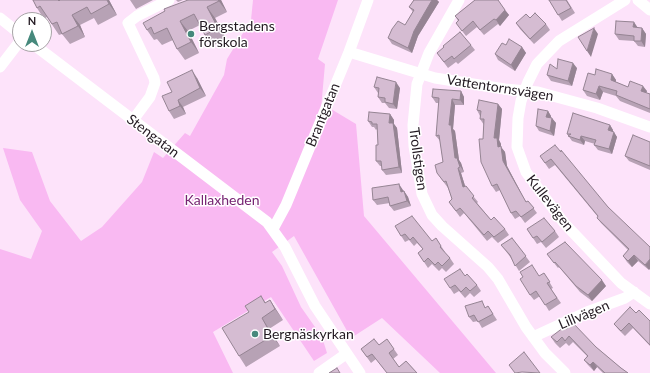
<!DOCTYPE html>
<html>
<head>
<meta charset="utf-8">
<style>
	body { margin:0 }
	#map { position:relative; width:650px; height:373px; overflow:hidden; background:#fde3fa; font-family:Lato,sans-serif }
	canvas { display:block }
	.north { position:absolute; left:12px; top:12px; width:40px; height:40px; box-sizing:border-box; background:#fff; border:1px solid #a7a3a6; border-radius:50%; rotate:0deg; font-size:11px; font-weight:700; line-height:16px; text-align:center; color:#221921 }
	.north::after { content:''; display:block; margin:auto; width:14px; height:18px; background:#46897c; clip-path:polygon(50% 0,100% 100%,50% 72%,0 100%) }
</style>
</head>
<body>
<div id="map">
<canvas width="650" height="373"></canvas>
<div class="north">N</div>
</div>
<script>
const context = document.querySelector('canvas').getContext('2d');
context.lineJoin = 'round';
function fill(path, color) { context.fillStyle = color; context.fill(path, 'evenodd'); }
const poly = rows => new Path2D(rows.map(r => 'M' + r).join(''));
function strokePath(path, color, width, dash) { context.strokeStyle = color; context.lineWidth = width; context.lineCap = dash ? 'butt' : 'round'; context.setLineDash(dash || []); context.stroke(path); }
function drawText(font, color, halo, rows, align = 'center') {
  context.font = font + ' Lato,sans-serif'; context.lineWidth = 3; context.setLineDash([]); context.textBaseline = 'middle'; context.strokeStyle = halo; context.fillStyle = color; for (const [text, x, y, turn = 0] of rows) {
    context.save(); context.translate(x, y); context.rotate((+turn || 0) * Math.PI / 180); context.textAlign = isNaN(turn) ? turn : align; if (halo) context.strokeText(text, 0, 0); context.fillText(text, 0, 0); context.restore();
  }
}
const green = poly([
	[253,0,338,0,318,59,325,64,318,143,331,109,356,124,364,216,496,373,440,373,382,318,351,338,294,236,272,252,282,266,301,307,322,337,327,353,314,361,271,297,213,332,233,373,0,373,0,249,31,259,42,231,20,200,3,148,32,152,50,201,81,241,102,227,142,182,154,152,163,158,185,133,190,136,224,75,227,59,251,20]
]);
const street = poly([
	[459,0,429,53,417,84,413,125,414,146,422,194,432,215,442,226,488,267,498,279,526,327,545,353,565,373],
	[625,0,559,41,537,64,528,82,521,101,518,118,517,147,526,172,564,223,621,283,650,304],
	[638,0,650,10],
	[0,18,20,34],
	[33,44,267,222,285,247,315,306,360,373],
	[349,52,435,78,505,89,538,92,597,108,650,127],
	[0,67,20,41],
	[133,120,150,97,155,83,154,78,128,23,137,16,169,0],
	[273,229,286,205,349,52,368,0],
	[533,337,587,312,625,298,634,292],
	[319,373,346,354]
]);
const wall = poly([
	[33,0,109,0,117,15,98,25,94,18,80,25,85,37,70,44,62,34,59,35,47,17,44,19,37,8],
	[130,0,153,0,136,9],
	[176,0,183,0,178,2],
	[221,0,227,12,215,18,226,39,212,46,205,35,200,25,188,31,199,53,185,60,177,49,173,40,162,45,157,39,154,40,147,30,165,11],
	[413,0,437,0,439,2,418,36,412,53,392,44,388,38,405,25,413,12,409,7,413,1],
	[475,0,499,0,498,1,509,15,500,26,498,24,484,35,477,27,466,36,456,23,458,21,455,16],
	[549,0,567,0,575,13,562,21],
	[530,18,546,24,550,30,534,44,520,29,516,23],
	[638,28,642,28,646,34,645,47,638,46,634,41,619,40,615,34],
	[471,45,475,50,458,64,456,62,448,68,437,53],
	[506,45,522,47,526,53,515,71,498,60,495,54],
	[577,68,572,86,551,81,547,75,557,69],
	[612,74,616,80,616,82,628,87,647,91,646,93,650,94,650,113,620,101,616,96,603,92,600,100,587,96,583,90,595,75],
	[197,78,206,96,183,107,186,114,174,119,169,111,172,92],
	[374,87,400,88,397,109,389,108,385,103,382,103,378,97,378,93],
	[461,91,464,97,464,105,455,105,453,129,455,131,459,160,461,163,464,172,461,173,465,186,478,202,477,203,491,220,505,229,509,235,498,243,492,237,487,241,464,213,460,217,449,202,452,199,448,188,437,173,443,162,440,141,436,136,439,103,436,103,432,97],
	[498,104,502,109,499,140,501,144,501,147,505,152,507,166,526,202,528,201,537,213,525,223,520,216,515,219,511,213,500,190,496,192,492,186,483,139,484,125,480,119,480,116,477,110],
	[548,111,551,116,551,118,556,123,554,136,539,131,536,126],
	[390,114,394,120,394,124,397,128,402,173,386,175,382,170,382,166,380,166,376,161,378,145,377,129,376,130,374,127,372,127,368,121],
	[610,125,613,130,613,132,617,137,612,154,598,150,594,145,595,144,585,141,584,145,572,141,567,134],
	[650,142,650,170,629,161,625,156],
	[561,152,608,207,649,270,638,261,632,267,627,262,623,256,628,250,601,223,597,218,598,217,555,165,549,169,540,156],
	[403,190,404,191,408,197,411,206,394,211,390,206,390,203,377,205,373,200],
	[395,226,432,241,436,238,445,252,444,252,450,258,454,264,446,272,442,268,439,271,432,264,428,268,418,253,423,249,417,243,414,246,409,240,405,242],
	[527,229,555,231,559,237,546,248,541,242,537,244],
	[512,238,530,262,519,271,511,258,505,250,501,245],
	[547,254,606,286,592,301,580,292,559,267,558,268],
	[544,273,553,288,551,289,561,303,549,311,540,296,534,300,530,295,540,276],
	[465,276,477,285,481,291,474,297,470,293,465,298,459,291,454,294,450,288],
	[261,296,266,303,270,300,283,320,269,329,280,346,246,367,239,356,249,312],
	[488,306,497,320,482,328,478,321,473,322,469,317],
	[636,313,650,321,650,346,633,328,625,336,618,329,614,324],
	[567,329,596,347,621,368,628,373,603,373,597,367,594,371,588,365,584,360,587,356,573,342,569,346,566,343,560,348,555,343,551,337],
	[374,339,379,345,387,339,398,355,393,359,399,367,406,361,417,373,387,373,376,359,371,363,361,349]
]);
const shadedWall = poly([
	[107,0,109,0,117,15,109,4],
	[218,0,221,0,227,12],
	[432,0,437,0,439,2,418,36,412,53,408,48,414,31],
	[207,7,215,18,226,39,218,28],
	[505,10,509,15,500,26,496,20],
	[72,15,80,25,85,37,78,26],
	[180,21,188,31,199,53,191,42],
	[634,22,638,28,633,27],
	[594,28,598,34,591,57,587,51],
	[642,28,646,34,645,47,641,41],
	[522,47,526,53,515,71,511,65],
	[573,63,577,68,572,86,568,81],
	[192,70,197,78,206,96,200,88],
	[612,74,616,80,615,86,611,80],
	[396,82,400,88,397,109,393,104],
	[599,86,603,92,600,100,596,94],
	[643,86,647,91,645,96,641,91],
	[461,91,464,97,464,105,460,100],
	[452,99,455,105,453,129,455,131,459,160,461,163,464,172,455,158,449,125],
	[178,100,183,107,186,114,180,106],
	[498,104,502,109,499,140,501,144,501,147,505,152,507,166,529,208,526,202,503,161,494,138],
	[548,111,551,116,550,122,546,117],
	[390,114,394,120,394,124,397,128,402,173,399,167,389,123],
	[552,118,556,123,554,136,550,131],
	[610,125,613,130,612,136,608,130],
	[614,132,617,137,612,154,609,149],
	[581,136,585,141,584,145,580,140],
	[458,168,461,173,467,192,463,187],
	[399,184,403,190,405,198,401,192],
	[404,191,408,197,411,206,407,201],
	[634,255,638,261,632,267,628,261],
	[650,259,650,269,649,270,645,265],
	[602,280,606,286,592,301,588,295],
	[270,300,277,311,283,320,275,309],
	[262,318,269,329,280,346,272,336],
	[593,362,597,367,594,371,590,365]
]);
const building = poly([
	[33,0,58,0,59,1,60,0,107,0,109,4,91,14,87,7,72,15,78,26,62,34,57,22,52,24,40,6,37,8,33,0],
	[188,0,218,0,219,1,207,7,218,28,205,35,194,14,180,21,191,42,177,49,167,28,154,34,151,27,147,30,143,23,165,11,164,9,188,0],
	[414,0,432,0,414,31,408,48,388,38,392,29,398,21,405,25,414,10,409,7,414,0],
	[475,0,498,0,505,10,496,20,494,19,480,30,473,21,462,31,456,23,459,20,455,16,475,0],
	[549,0,566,0,571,8,558,15,549,0],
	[535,13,546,24,530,39,516,23,526,14,530,18,535,13],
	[616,21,634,22,633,27,642,28,641,41,634,41,634,36,615,34,616,21],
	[594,28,587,51,578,37,594,28],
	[460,32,471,45,454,59,452,56,444,62,437,53,444,47,443,46,460,32],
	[509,39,522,47,511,65,495,54,502,43,506,45,509,39],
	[558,59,573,63,568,81,547,75,550,64,557,69,558,59],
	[596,69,612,74,611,80,628,87,630,81,643,86,641,91,650,94,650,109,616,95,617,91,599,86,596,94,583,90,588,73,595,75,596,69],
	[192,70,200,88,178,100,180,106,169,111,162,96,172,92,167,82,192,70],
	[377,77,396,82,393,104,385,102,385,98,378,97,379,88,374,87,377,77],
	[433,89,461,91,460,100,452,99,449,125,451,125,455,158,457,158,460,167,458,168,463,187,466,186,474,196,472,198,491,220,494,217,505,229,494,237,488,231,484,235,460,208,456,211,449,202,452,199,446,181,444,182,437,173,435,165,443,162,439,135,436,136,439,98,432,97,433,89],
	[479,100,498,104,494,138,497,138,498,147,501,146,503,161,526,202,528,201,534,208,521,217,516,211,511,213,497,184,492,186,481,162,479,139,483,139,484,119,480,119,481,111,477,110,479,100],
	[538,109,548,111,546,117,552,118,550,131,536,126,538,109],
	[369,112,390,114,389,123,393,123,399,167,382,170,381,161,376,161,376,145,378,145,377,124,372,124,372,122,368,121,369,112],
	[573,113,610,125,608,130,614,132,609,149,594,145,596,140,581,136,580,140,568,136,571,134,567,134,573,113],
	[633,135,650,142,650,166,625,156,633,135],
	[555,145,561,152,561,150,608,207,650,247,650,259,645,265,634,255,628,261,623,256,629,249,597,218,598,216,551,159,545,163,540,156,555,145],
	[399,184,401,192,404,191,407,201,390,206,388,197,373,200,372,188,399,184],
	[412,216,432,241,436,238,441,246,440,247,450,258,442,266,438,262,435,265,428,258,424,262,418,253,423,249,413,237,410,240,405,234,401,236,395,226,412,216],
	[544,218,555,231,542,242,537,236,533,238,527,229,544,218],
	[512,238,526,256,515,266,510,255,501,245,512,238],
	[565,242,602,280,588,295,576,286,555,262,554,263,547,254,565,242],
	[532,265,539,276,544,273,550,282,547,283,557,298,545,305,536,291,530,295,520,279,523,277,520,272,532,265],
	[460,269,465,276,467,274,477,285,470,291,466,287,461,292,455,285,450,288,444,279,460,269],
	[261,296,265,303,270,300,275,309,262,318,272,336,239,356,222,328,249,312,245,306,261,296],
	[482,301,485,308,488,306,493,314,478,322,474,315,469,317,465,306,482,301],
	[630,307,636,313,639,310,650,321,650,345,629,323,621,331,614,324,630,307],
	[573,323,596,347,621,368,628,373,605,373,593,362,590,365,584,360,588,356,569,336,565,341,562,337,557,342,551,337,564,327,567,329,573,323],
	[374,339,379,345,387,339,394,349,389,353,399,367,406,361,417,373,387,373,372,354,367,357,361,349,374,339],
	[524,352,540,373,522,372,515,373,509,365,524,352],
	[337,368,340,373,329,373,337,368]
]);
const markers = [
	[191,34,4,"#46897c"],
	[255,334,4,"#46897c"]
];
const poiNames = [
	["Bergstadens",199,26],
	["förskola",199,42],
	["Bergnäskyrkan",263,334]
];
const streetNames = [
	["Vattentornsvägen",500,88,9],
	["Brantgatan",323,115,-68],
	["Stengatan",153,136,37],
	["Trollstigen",418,159,82],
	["Kullevägen",550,203,52],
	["Lillvägen",584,315,-23]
];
const parkNames = [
	["Kallaxheden",222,200]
];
fill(green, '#f9b9f2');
strokePath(street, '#fff', 11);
fill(wall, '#b7a2b5');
fill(shadedWall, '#958493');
fill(building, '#d5bcd2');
strokePath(building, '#958493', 1);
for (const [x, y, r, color] of markers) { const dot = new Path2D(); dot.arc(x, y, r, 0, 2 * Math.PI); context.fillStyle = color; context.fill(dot); strokePath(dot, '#fff', 1.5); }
drawText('14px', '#221921', '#fff', poiNames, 'left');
drawText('14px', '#221921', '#fff', streetNames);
drawText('14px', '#762372', '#fff', parkNames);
</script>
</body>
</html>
